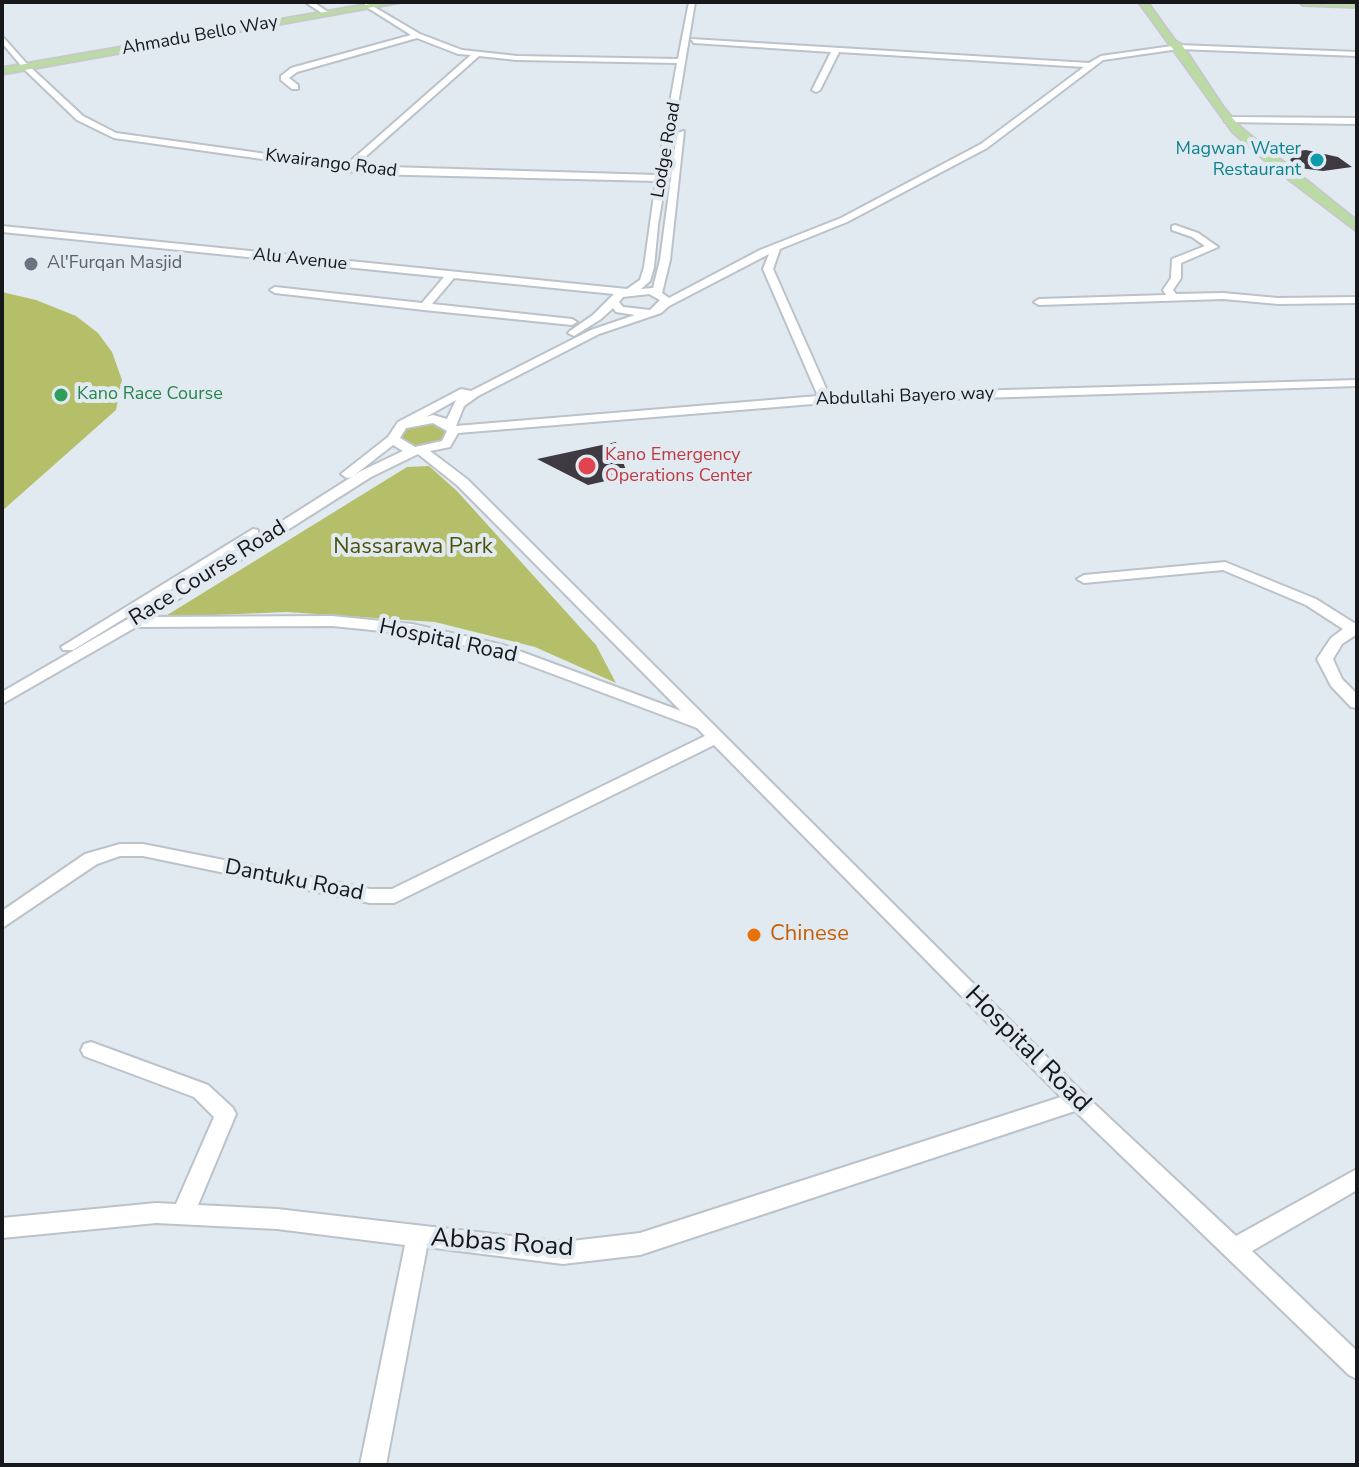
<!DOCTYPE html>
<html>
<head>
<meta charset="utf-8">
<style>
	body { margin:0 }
	#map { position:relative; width:1359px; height:1467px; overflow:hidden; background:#e2eaf1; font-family:"Nunito Sans",sans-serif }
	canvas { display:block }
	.frame { position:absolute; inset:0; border:4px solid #16181b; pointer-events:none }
</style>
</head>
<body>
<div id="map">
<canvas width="1359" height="1467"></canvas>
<div class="frame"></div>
</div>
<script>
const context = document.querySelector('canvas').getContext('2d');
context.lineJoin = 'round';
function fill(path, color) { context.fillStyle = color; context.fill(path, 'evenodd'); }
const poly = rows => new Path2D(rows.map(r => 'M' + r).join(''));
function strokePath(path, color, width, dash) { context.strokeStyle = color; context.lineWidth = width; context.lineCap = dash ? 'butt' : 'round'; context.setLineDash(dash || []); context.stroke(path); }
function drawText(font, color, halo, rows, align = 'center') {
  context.font = font + ' "Nunito Sans",sans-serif'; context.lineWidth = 8; context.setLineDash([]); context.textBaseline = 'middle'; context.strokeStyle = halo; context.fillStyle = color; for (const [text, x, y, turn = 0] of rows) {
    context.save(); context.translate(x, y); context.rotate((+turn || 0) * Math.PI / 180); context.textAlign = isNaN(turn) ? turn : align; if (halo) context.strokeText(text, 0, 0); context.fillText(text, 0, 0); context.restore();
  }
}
const green = poly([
	[2,292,36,300,76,316,98,333,112,352,122,380,116,410,2,511],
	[431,423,446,430,446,436,441,441,420,447,402,442,399,436,402,430,410,426],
	[429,466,457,491,596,645,616,683,535,647,435,622,287,612,164,617,407,467]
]);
const building = poly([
	[1306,150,1338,157,1352,167,1323,171,1300,168,1290,160,1298,151],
	[616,442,628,476,588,485,537,459]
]);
const minor = poly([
	[305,2,313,2,331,14,325,15,305,2],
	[689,2,695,2,658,225,654,267,650,281,641,289,653,288,660,260,677,133,684,131,670,260,662,293,669,298,760,250,841,218,981,144,1084,67,839,52,820,90,816,92,812,90,831,52,694,43,691,39,1089,63,1101,56,1179,45,1357,52,1357,56,1179,49,1103,60,987,148,847,222,780,249,773,269,829,395,1357,380,1357,386,825,403,458,433,450,447,430,451,467,479,1085,1095,1236,1236,1357,1169,1357,1190,1252,1251,1357,1351,1357,1379,1349,1375,1075,1111,640,1255,563,1264,427,1247,386,1465,360,1465,405,1245,277,1229,156,1223,2,1238,2,1218,156,1203,176,1204,214,1117,194,1097,84,1056,81,1050,84,1044,91,1042,208,1085,233,1108,236,1114,198,1205,277,1209,563,1242,640,1233,1061,1097,714,745,394,903,370,903,143,856,120,856,97,864,2,928,2,911,85,854,120,844,143,844,370,889,392,889,705,736,697,728,494,652,412,634,332,626,136,627,2,704,2,692,128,619,361,471,403,451,393,445,352,477,347,478,341,474,388,437,398,422,461,389,471,391,591,330,635,315,616,312,613,308,601,319,574,336,568,333,570,331,593,315,614,294,454,278,432,304,572,319,577,322,572,325,424,310,275,293,270,290,275,287,422,303,444,277,2,232,2,226,627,289,640,280,644,267,656,181,368,174,114,138,77,120,24,69,2,43,2,36,28,65,83,116,116,133,346,165,471,55,458,54,417,38,297,72,289,78,298,85,298,89,292,89,281,80,281,76,291,68,411,35,365,6,365,4,369,4,420,34,462,50,517,56,678,59,689,2],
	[479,56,517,60,677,63,657,175,355,166,479,56],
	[769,254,763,269,818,396,456,426,464,406,478,396,599,334,661,313,669,306,769,254],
	[649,294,660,300,650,310,623,307,619,302,623,297,649,294],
	[456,400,447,419,433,415,426,417,456,400],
	[433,423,447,431,442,441,415,447,400,438,406,428,433,423],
	[418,454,457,485,681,711,503,645,412,624,332,616,150,617,371,477,418,454],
	[1228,117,1357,118,1357,124,1225,122,1225,118,1228,117],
	[1175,225,1198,233,1218,247,1181,263,1181,278,1173,290,1176,294,1223,293,1278,298,1357,297,1357,303,1278,304,1223,299,1039,305,1034,302,1039,299,1166,295,1163,290,1171,278,1172,259,1205,246,1192,237,1172,230,1172,226,1175,225],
	[253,529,258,530,258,536,73,650,63,650,61,647,253,529],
	[1225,562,1316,599,1354,623,1357,622,1357,634,1342,644,1333,659,1342,679,1357,694,1357,708,1351,707,1331,686,1317,659,1331,638,1343,629,1306,605,1223,570,1084,583,1077,579,1084,575,1225,562]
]);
const major = poly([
	[382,2,401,2,2,74,2,68,382,2],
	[1139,2,1147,2,1175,41,1182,45,1223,107,1241,128,1357,221,1357,231,1274,168,1233,132,1139,2],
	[1299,2,1357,2,1357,7,1303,5,1299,2]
]);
const markers = [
	[1317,160,8,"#0f9aa8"],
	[31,264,8,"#6b7280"],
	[61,395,8,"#2e9e5b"],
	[587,466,10,"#e0444e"],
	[754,935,8,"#e8710a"]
];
const farStreetnames = [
	["Ahmadu Bello Way",200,36,-10],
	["Lodge Road",667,150,-80],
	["Kwairango Road",331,164,7],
	["Alu Avenue",300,260,6],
	["Abdullahi Bayero way",905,397,-2]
];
const farCulturenames = [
	["Magwan Water",1301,150],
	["Restaurant",1301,171]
];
const farWorshipnames = [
	["Al'Furqan Masjid",47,264]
];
const farLeisurenames = [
	["Kano Race Course",77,395]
];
const farHealthnames = [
	["Kano Emergency",605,456],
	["Operations Center",605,477]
];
const parkNames = [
	["Nassarawa Park",413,548]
];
const streetNames = [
	["Race Course Road",208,574,-32],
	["Hospital Road",448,642,12],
	["Dantuku Road",294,881,11]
];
const foodNames = [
	["Chinese",770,935]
];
const nearStreetnames = [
	["Hospital Road",1027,1050,45],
	["Abbas Road",502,1244,4]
];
fill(green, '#b5be69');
fill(building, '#3f3a41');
strokePath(minor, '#bbc2c9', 4);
strokePath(major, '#c7c8c8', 4);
fill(minor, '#fff');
fill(major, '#badca4');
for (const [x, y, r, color] of markers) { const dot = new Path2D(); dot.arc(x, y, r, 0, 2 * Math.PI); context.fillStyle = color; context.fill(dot); strokePath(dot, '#e2eaf1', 3); }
drawText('18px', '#16181b', '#e2eaf1', farStreetnames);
drawText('18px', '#0d838f', '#e2eaf1', farCulturenames, 'right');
drawText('18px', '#5b616d', '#e2eaf1', farWorshipnames, 'left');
drawText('18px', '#27864d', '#e2eaf1', farLeisurenames, 'left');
drawText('18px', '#be3a42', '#e2eaf1', farHealthnames, 'left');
drawText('22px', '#4d520b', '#e2eaf1', parkNames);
drawText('22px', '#16181b', '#e2eaf1', streetNames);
drawText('22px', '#c56008', '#e2eaf1', foodNames, 'left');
drawText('26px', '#16181b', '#e2eaf1', nearStreetnames);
</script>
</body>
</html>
